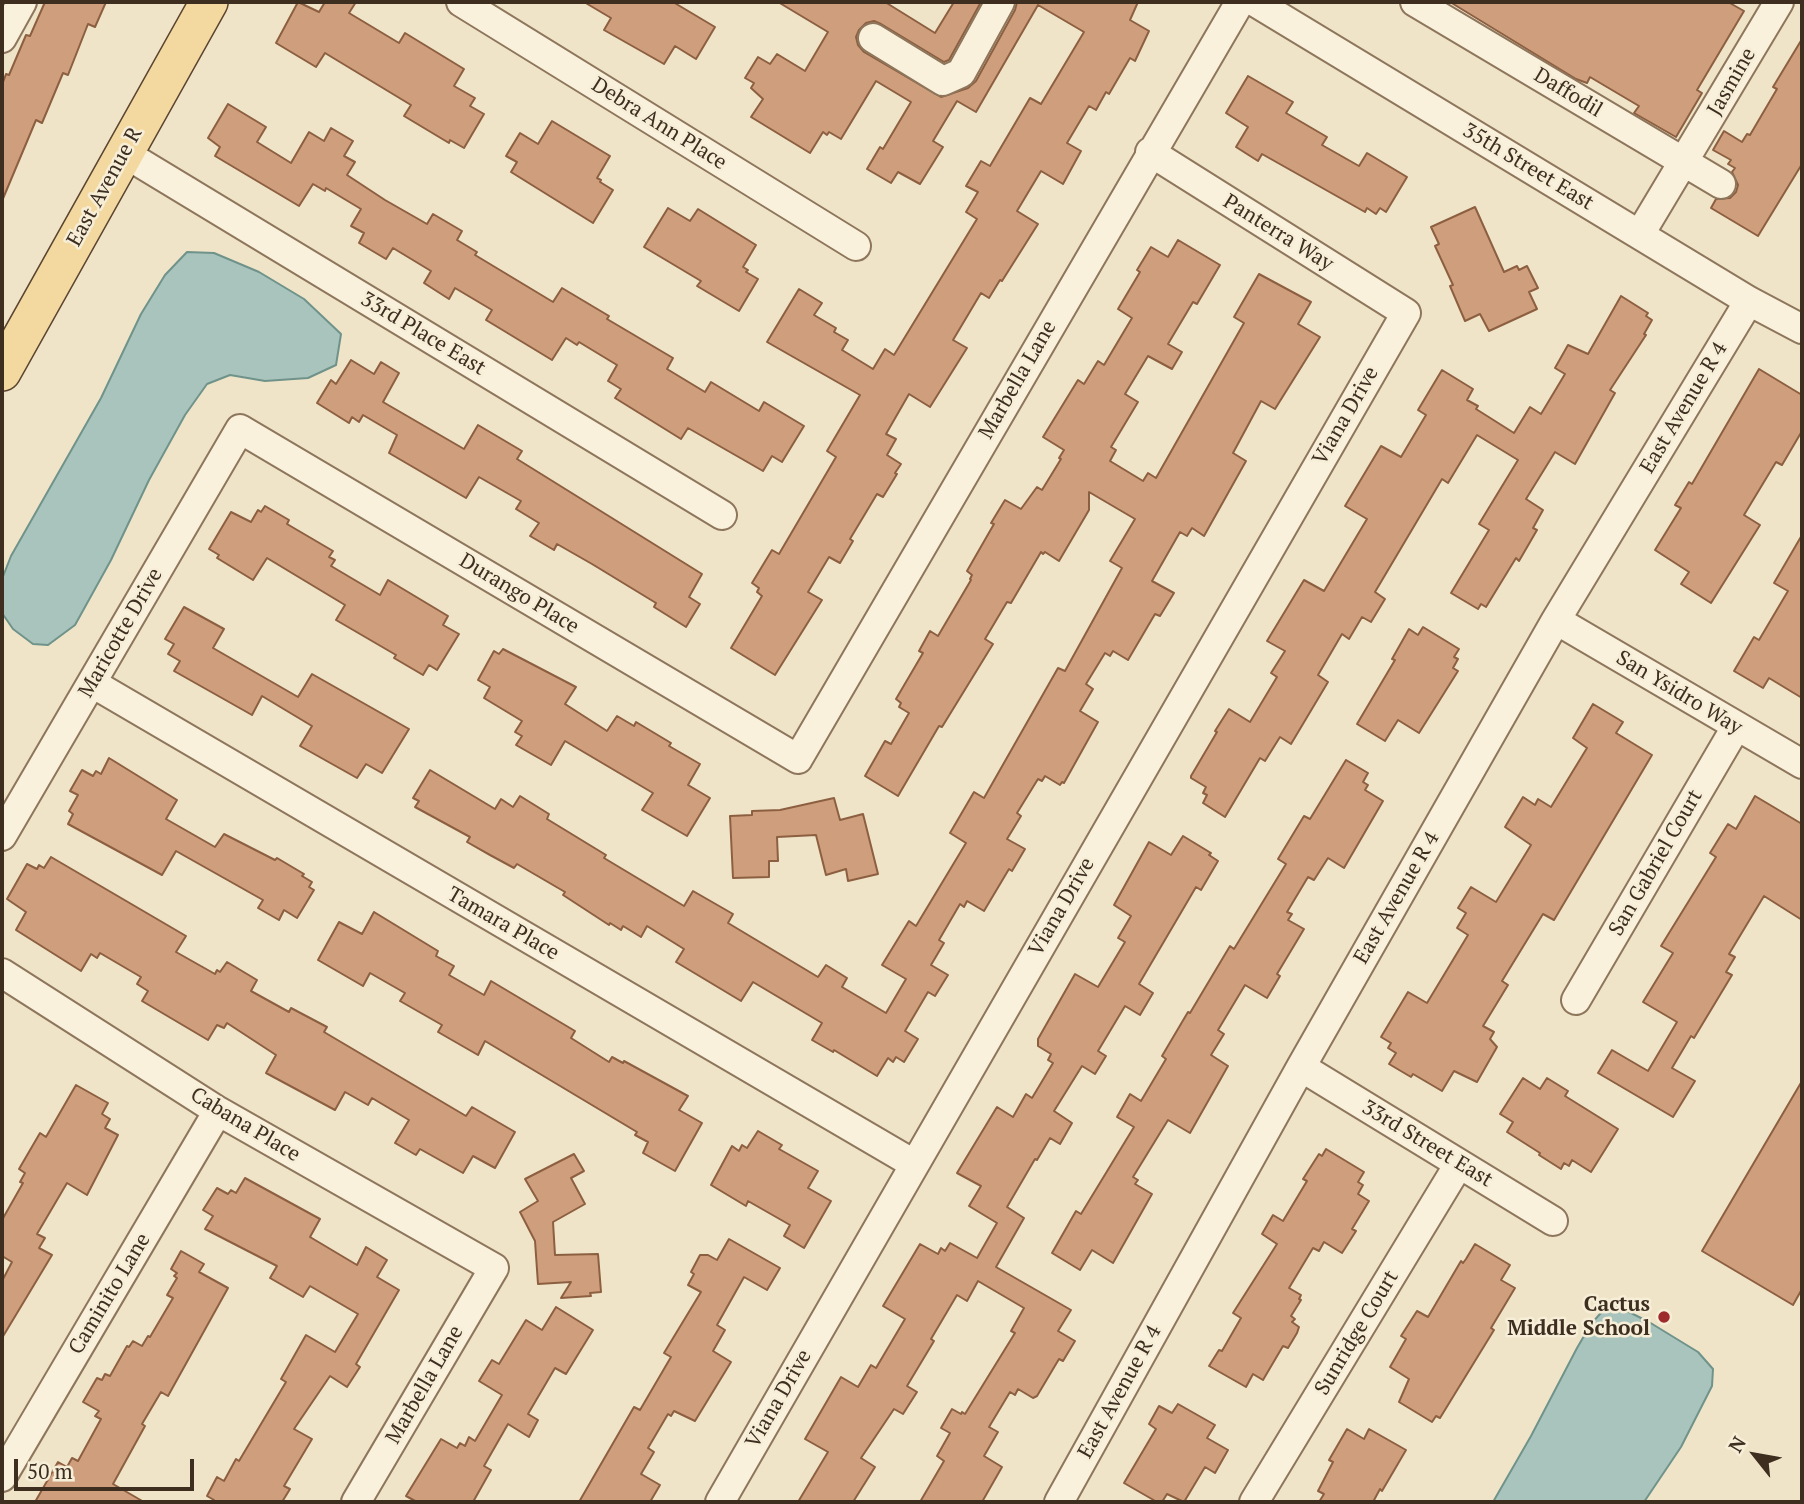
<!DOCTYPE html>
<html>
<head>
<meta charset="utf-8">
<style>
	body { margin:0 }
	#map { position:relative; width:1804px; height:1504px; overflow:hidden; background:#f0e4c8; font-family:"PT Serif",serif }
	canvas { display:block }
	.frame { position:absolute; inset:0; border:4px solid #3d2e20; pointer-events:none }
	.north { position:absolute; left:1720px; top:1420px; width:70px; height:70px; -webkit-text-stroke:5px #f7eed8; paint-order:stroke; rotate:301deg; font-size:19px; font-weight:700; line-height:28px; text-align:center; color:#3d2e20 }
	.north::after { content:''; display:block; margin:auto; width:24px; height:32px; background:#3d2e20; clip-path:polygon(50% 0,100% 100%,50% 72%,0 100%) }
	.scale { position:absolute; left:14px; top:1459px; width:180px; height:32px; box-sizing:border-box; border:4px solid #3d2e20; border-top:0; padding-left:9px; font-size:21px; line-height:24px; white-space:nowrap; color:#3d2e20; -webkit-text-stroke:5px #f7eed8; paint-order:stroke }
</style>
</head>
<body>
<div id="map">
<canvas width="1804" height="1504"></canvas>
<div class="frame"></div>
<div class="north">N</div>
<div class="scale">50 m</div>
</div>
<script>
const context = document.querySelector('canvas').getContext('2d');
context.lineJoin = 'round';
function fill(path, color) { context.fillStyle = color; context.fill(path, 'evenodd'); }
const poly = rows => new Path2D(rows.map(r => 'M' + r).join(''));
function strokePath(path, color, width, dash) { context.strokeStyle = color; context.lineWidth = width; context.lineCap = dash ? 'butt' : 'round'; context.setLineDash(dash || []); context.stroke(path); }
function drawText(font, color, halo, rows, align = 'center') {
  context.font = font + ' "PT Serif",serif'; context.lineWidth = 5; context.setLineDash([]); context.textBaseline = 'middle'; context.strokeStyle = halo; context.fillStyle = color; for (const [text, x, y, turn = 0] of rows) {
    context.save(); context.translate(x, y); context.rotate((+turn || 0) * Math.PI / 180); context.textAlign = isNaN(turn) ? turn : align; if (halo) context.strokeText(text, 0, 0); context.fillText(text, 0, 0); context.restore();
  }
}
const water = poly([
	[187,252,214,253,259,272,304,299,341,334,336,365,308,378,265,381,230,375,207,384,185,415,149,480,111,560,75,625,48,645,33,644,13,629,2,613,2,579,11,556,101,398,141,314,165,275,187,252],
	[1608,1305,1617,1306,1649,1322,1698,1352,1713,1369,1712,1386,1681,1447,1644,1502,1493,1502,1531,1436,1577,1348,1591,1324,1608,1305]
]);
const building = poly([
	[45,2,106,2,95,27,88,24,68,75,63,73,42,123,36,120,2,201,2,85,6,74,9,75,26,35,30,36,45,2],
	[298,2,319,12,325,2,356,2,349,13,399,43,405,33,464,69,454,86,475,98,470,106,484,114,464,148,450,140,449,143,404,116,411,105,325,53,316,67,276,43,298,2],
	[584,2,673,2,715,27,696,59,675,46,664,64,604,30,611,18,584,2],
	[778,2,885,2,935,33,954,2,981,2,949,60,944,62,881,24,874,21,866,23,859,30,856,37,858,45,864,52,941,97,968,88,976,81,1015,10,1017,2,1138,2,1130,20,1149,31,1135,61,1130,58,1109,94,1106,92,1096,110,1089,106,1067,143,1081,151,1063,184,1041,171,1017,211,1038,224,1002,281,1000,280,989,298,981,293,953,340,967,348,930,407,909,394,886,434,896,439,887,455,901,464,895,473,897,474,883,497,877,494,850,539,853,541,840,563,829,557,808,592,822,600,775,675,731,648,762,596,757,592,759,588,752,583,772,550,779,554,836,457,827,451,860,395,767,342,799,289,822,303,814,315,836,328,834,332,848,340,842,350,873,369,885,349,894,355,977,219,966,212,978,192,966,186,981,161,990,166,1030,98,1041,104,1084,32,1038,5,976,112,957,101,933,141,943,147,920,184,898,172,891,183,867,169,880,147,883,149,911,102,876,81,841,139,829,132,827,135,823,132,810,153,751,117,763,99,751,88,754,83,745,78,758,57,770,64,777,54,805,71,828,32,778,2],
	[1450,2,1728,2,1744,11,1697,90,1702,93,1676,137,1634,113,1639,106,1590,77,1587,83,1576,79,1450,2],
	[1802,39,1802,164,1758,236,1711,208,1716,199,1730,198,1736,192,1738,185,1732,172,1735,168,1728,164,1731,160,1713,150,1724,131,1742,142,1747,134,1750,135,1777,89,1773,87,1802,39],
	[1248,76,1293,102,1286,113,1327,137,1322,145,1359,166,1367,153,1407,177,1386,212,1380,208,1376,214,1367,208,1365,212,1262,154,1258,161,1236,147,1248,127,1226,113,1248,76],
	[228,104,266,127,257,142,291,163,309,132,324,141,331,128,353,141,344,156,355,162,347,175,385,200,427,224,433,214,462,231,457,240,477,252,475,255,553,302,562,288,609,316,607,319,673,358,667,369,705,392,711,382,759,411,764,402,804,426,782,462,772,456,763,471,688,428,681,439,615,398,621,389,608,381,617,365,579,342,577,345,566,338,552,360,486,320,492,310,455,288,449,299,424,283,431,271,393,248,386,259,359,243,364,233,351,226,361,209,326,188,325,191,313,184,299,206,215,156,220,147,208,138,228,104],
	[552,121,610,156,597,178,601,180,600,182,613,190,593,223,511,172,517,162,506,156,520,133,538,144,552,121],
	[1475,207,1504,272,1517,266,1519,270,1527,266,1538,288,1529,292,1537,309,1489,331,1480,314,1465,321,1450,286,1453,285,1435,246,1439,244,1431,227,1475,207],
	[668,208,690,221,698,209,756,245,743,267,748,270,746,272,758,279,739,311,697,286,701,281,644,247,668,208],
	[1178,240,1220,265,1197,304,1193,302,1168,344,1182,352,1172,369,1148,356,1125,394,1138,402,1111,447,1116,450,1110,461,1143,481,1148,473,1156,478,1244,323,1234,317,1259,274,1311,302,1298,324,1320,337,1275,409,1261,401,1233,453,1246,461,1204,536,1192,528,1187,536,1180,532,1152,581,1174,593,1160,616,1155,614,1128,660,1113,651,1110,656,1105,653,1086,684,1093,689,1080,711,1098,722,1064,783,1062,782,1060,785,1045,776,1042,781,1038,779,1017,813,1021,816,1007,839,1025,849,1012,871,1009,869,984,911,967,901,964,907,960,904,939,940,944,943,931,965,948,975,935,996,928,992,905,1031,918,1039,904,1062,896,1057,893,1062,888,1058,877,1076,834,1050,833,1052,812,1040,822,1023,753,982,741,1001,676,962,684,949,647,926,641,937,623,926,621,930,610,923,609,925,563,895,565,892,517,864,514,868,490,855,467,842,470,837,415,807,419,801,413,798,430,770,495,809,501,799,513,807,520,796,549,814,547,819,606,855,604,858,684,906,693,891,733,914,728,923,818,977,826,965,847,978,842,987,886,1013,906,979,882,965,909,921,916,926,966,843,950,833,974,792,984,798,1058,668,1065,671,1122,568,1110,561,1135,519,1089,492,1089,510,1059,561,1045,552,1043,554,1041,552,1011,603,1007,602,985,639,993,644,942,727,939,726,898,796,865,776,885,741,891,744,909,713,899,707,901,703,896,699,923,653,919,651,930,631,938,636,971,580,970,579,972,575,967,571,994,524,991,523,1005,500,1021,509,1037,487,1042,490,1061,459,1059,458,1064,450,1043,437,1078,380,1084,384,1098,361,1104,365,1132,318,1118,309,1140,272,1137,270,1151,247,1168,257,1178,240],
	[1621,296,1648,313,1646,316,1652,320,1644,334,1646,335,1610,390,1615,393,1575,464,1555,452,1526,499,1543,510,1533,528,1537,530,1519,561,1516,558,1486,607,1481,604,1478,609,1451,593,1489,530,1479,524,1518,460,1477,435,1448,483,1442,479,1375,592,1385,599,1371,622,1362,617,1349,639,1342,634,1318,675,1328,682,1291,744,1280,737,1265,761,1260,758,1225,817,1203,803,1207,795,1203,793,1206,787,1191,778,1191,776,1217,732,1215,731,1229,709,1250,722,1277,677,1271,673,1285,651,1267,641,1304,580,1324,591,1367,519,1345,506,1381,446,1401,457,1426,415,1418,410,1442,370,1473,389,1467,400,1478,406,1476,409,1514,433,1530,407,1541,414,1565,374,1555,368,1568,345,1588,354,1621,296],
	[351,360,374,374,381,362,399,373,383,402,464,449,478,425,522,451,517,459,702,574,689,597,700,604,686,627,654,607,656,603,592,564,557,544,554,550,530,536,539,523,516,509,521,501,479,477,466,498,389,453,397,435,363,415,359,422,352,417,349,423,317,403,331,380,336,384,351,360],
	[1759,369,1802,395,1802,431,1782,465,1776,462,1744,515,1760,525,1711,603,1681,584,1689,572,1655,550,1681,508,1675,505,1689,482,1692,484,1759,369],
	[265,506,289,520,287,524,333,551,329,557,335,560,331,566,380,595,388,580,448,616,443,625,459,634,437,670,429,665,423,675,394,658,396,655,336,620,345,605,267,558,253,580,217,558,219,555,209,549,231,512,251,522,258,510,261,512,265,506],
	[1802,535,1802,698,1769,678,1763,688,1734,671,1754,637,1759,640,1788,591,1774,583,1802,535],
	[184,607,224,629,213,648,298,697,312,674,409,729,382,773,366,764,357,778,300,746,312,726,262,696,252,715,174,671,180,661,168,654,174,644,165,639,184,607],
	[1423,627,1459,649,1454,657,1458,659,1453,668,1458,671,1419,733,1398,720,1385,741,1357,724,1395,660,1392,659,1409,629,1418,635,1423,627],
	[503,649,576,687,565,704,607,731,617,716,634,726,636,722,671,743,669,746,700,764,688,785,710,798,687,836,642,810,653,793,565,741,551,765,516,745,522,736,515,732,522,721,484,698,490,687,478,680,494,651,499,654,503,649],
	[1593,704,1623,722,1616,733,1652,755,1554,920,1543,914,1502,981,1508,985,1483,1026,1494,1032,1490,1039,1497,1047,1477,1082,1454,1071,1442,1091,1413,1074,1411,1077,1389,1064,1396,1053,1388,1048,1391,1043,1381,1037,1408,992,1427,1003,1468,935,1457,928,1466,913,1458,908,1471,887,1496,902,1531,845,1505,827,1523,797,1535,805,1538,799,1551,807,1587,748,1573,738,1593,704],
	[109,758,177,800,166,819,215,847,224,834,275,860,277,858,304,874,302,876,312,882,309,887,314,890,297,918,284,910,279,920,258,908,263,900,176,851,162,875,68,824,73,814,69,811,78,795,70,791,82,770,93,776,96,771,101,774,109,758],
	[1346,760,1368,773,1363,782,1368,785,1365,790,1383,801,1344,868,1328,858,1314,880,1308,877,1287,912,1292,914,1288,920,1304,929,1277,974,1280,976,1267,998,1245,985,1218,1030,1224,1034,1211,1055,1228,1066,1190,1133,1168,1120,1133,1177,1138,1180,1135,1184,1152,1194,1113,1263,1092,1250,1080,1270,1052,1253,1076,1211,1081,1214,1134,1127,1117,1117,1130,1094,1141,1101,1166,1059,1162,1056,1188,1012,1190,1013,1230,946,1234,949,1286,864,1278,859,1304,816,1310,819,1346,760],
	[1755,796,1802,824,1802,920,1764,896,1729,954,1735,957,1726,972,1732,975,1694,1038,1691,1036,1672,1068,1695,1081,1673,1117,1598,1073,1612,1050,1648,1071,1677,1022,1643,1002,1673,953,1661,946,1716,857,1710,853,1728,824,1736,829,1755,796],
	[834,798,840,820,863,814,878,874,848,881,846,869,826,875,816,835,777,837,778,861,769,861,769,877,733,878,730,816,752,815,752,811,780,810,834,798],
	[1183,836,1211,853,1209,855,1218,861,1201,890,1196,887,1139,984,1153,993,1140,1015,1125,1006,1098,1051,1106,1056,1095,1074,1082,1066,1054,1111,1072,1123,1060,1144,1050,1138,1037,1160,1035,1159,1007,1207,1024,1218,996,1267,1071,1310,1058,1331,1075,1341,1063,1361,1059,1359,1037,1396,1033,1398,1018,1389,1015,1395,1010,1392,989,1427,998,1432,984,1456,1002,1467,982,1502,920,1502,944,1461,937,1456,950,1433,941,1428,952,1409,961,1414,962,1412,965,1414,1015,1333,1011,1331,1024,1308,978,1281,967,1301,957,1295,931,1339,934,1341,907,1386,917,1392,903,1414,894,1409,861,1458,875,1467,853,1502,798,1502,828,1452,805,1439,841,1377,858,1387,871,1365,876,1368,905,1319,883,1306,920,1244,938,1254,941,1248,945,1251,950,1243,977,1258,997,1223,969,1206,981,1186,957,1173,997,1107,1013,1117,1026,1094,1032,1098,1053,1063,1048,1060,1051,1054,1038,1046,1038,1039,1075,974,1098,987,1125,942,1118,938,1131,916,1114,905,1149,842,1171,855,1183,836],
	[51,857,186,936,176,952,215,974,217,970,220,972,227,962,257,980,251,991,289,1012,291,1008,327,1027,324,1032,466,1116,472,1107,515,1132,495,1168,473,1156,463,1173,420,1149,416,1155,395,1143,409,1120,372,1098,368,1105,345,1092,335,1110,266,1073,276,1055,227,1023,224,1028,217,1025,208,1040,142,1001,148,991,137,984,141,977,100,953,97,958,91,954,81,971,16,930,26,912,7,899,27,864,37,869,39,865,44,868,51,857],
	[374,912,438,951,436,956,454,966,449,975,484,995,491,981,575,1031,571,1038,609,1062,612,1057,623,1063,624,1061,688,1096,679,1110,702,1123,675,1171,643,1153,648,1142,635,1135,637,1132,485,1041,478,1055,438,1032,442,1025,400,1001,405,993,370,973,363,986,318,960,339,922,362,934,374,912],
	[1523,1078,1540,1089,1547,1078,1568,1091,1565,1096,1618,1129,1591,1172,1572,1160,1569,1166,1564,1163,1561,1169,1539,1155,1540,1153,1507,1132,1513,1122,1500,1114,1523,1078],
	[1802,1081,1802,1289,1793,1305,1702,1251,1802,1081],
	[76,1085,108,1103,102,1114,110,1119,105,1128,118,1135,87,1195,67,1183,37,1234,45,1238,39,1248,52,1255,2,1338,2,1281,12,1262,2,1256,2,1220,23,1183,20,1182,25,1173,19,1169,40,1133,46,1137,76,1085],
	[758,1131,782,1145,779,1149,818,1171,808,1188,831,1201,804,1248,784,1236,790,1225,748,1201,746,1206,711,1185,732,1146,739,1151,742,1145,747,1148,758,1131],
	[1326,1149,1364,1172,1358,1182,1363,1185,1358,1194,1369,1201,1352,1229,1356,1231,1342,1253,1324,1242,1319,1251,1313,1248,1289,1288,1301,1295,1299,1299,1301,1300,1291,1316,1295,1319,1292,1322,1299,1327,1297,1333,1288,1348,1283,1346,1263,1380,1253,1374,1246,1387,1209,1366,1219,1350,1222,1351,1241,1318,1233,1313,1277,1244,1262,1234,1273,1215,1283,1221,1307,1181,1303,1179,1319,1154,1322,1156,1326,1149],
	[574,1154,584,1171,571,1178,585,1204,553,1222,555,1255,598,1254,601,1292,590,1293,591,1296,561,1298,571,1282,538,1284,535,1241,520,1212,538,1201,525,1179,574,1154],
	[245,1178,320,1219,310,1237,357,1265,366,1247,387,1260,377,1277,399,1290,356,1364,360,1367,347,1387,330,1376,294,1429,312,1439,284,1486,290,1489,282,1502,212,1502,214,1500,207,1496,217,1477,224,1481,236,1459,239,1461,286,1382,281,1379,306,1335,335,1352,358,1314,310,1286,303,1297,270,1278,277,1266,205,1229,213,1216,203,1210,217,1188,228,1194,231,1190,236,1193,245,1178],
	[729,1239,780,1268,767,1290,744,1277,717,1325,725,1330,713,1351,731,1362,695,1421,674,1411,671,1416,668,1414,648,1448,654,1452,641,1474,660,1485,650,1502,579,1502,634,1407,640,1410,671,1357,664,1353,701,1292,688,1285,694,1274,691,1272,700,1255,708,1255,717,1260,729,1239],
	[1475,1244,1510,1265,1501,1280,1515,1288,1491,1328,1494,1330,1440,1418,1436,1416,1432,1422,1399,1402,1409,1379,1390,1367,1406,1339,1401,1336,1417,1311,1428,1317,1461,1261,1463,1263,1466,1259,1475,1244],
	[181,1251,204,1264,199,1272,228,1288,168,1396,161,1392,142,1424,145,1426,113,1484,144,1502,35,1502,58,1462,67,1467,72,1458,78,1461,101,1419,95,1416,99,1411,83,1402,97,1378,102,1380,105,1374,110,1376,127,1346,129,1347,133,1341,142,1346,148,1336,150,1337,173,1298,167,1295,177,1278,174,1276,177,1273,171,1269,181,1251],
	[556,1307,593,1330,566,1374,555,1368,528,1414,538,1420,529,1437,508,1424,484,1466,491,1470,473,1502,417,1502,406,1496,441,1439,457,1448,460,1443,465,1446,469,1437,475,1441,502,1395,479,1381,492,1360,499,1364,526,1320,542,1330,556,1307],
	[1178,1404,1215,1425,1207,1438,1228,1450,1215,1473,1205,1467,1184,1502,1167,1494,1162,1502,1157,1502,1124,1483,1156,1429,1149,1424,1159,1406,1172,1413,1178,1404],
	[1347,1429,1364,1439,1369,1429,1406,1450,1382,1491,1380,1489,1373,1502,1319,1502,1324,1494,1318,1491,1333,1462,1329,1460,1347,1429]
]);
const minor = poly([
	[461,2,856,246],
	[1255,2,1749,301,1802,329],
	[1415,2,1721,184],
	[2,38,22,2],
	[873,38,943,81,961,73,1000,2],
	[124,153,722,515],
	[1640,234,1779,2],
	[1556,620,1802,764],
	[92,683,914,1164],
	[2,836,240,429,798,759,1240,2],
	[2,973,218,1111,494,1268,356,1502],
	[1576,1000,1736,727],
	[1301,1067,1553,1221],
	[2,1477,218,1111],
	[720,1502,1406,313,1150,152],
	[1059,1502,1301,1067,1556,620,1749,301],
	[1254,1502,1459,1164]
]);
const major = poly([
	[2,372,209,2]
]);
const markers = [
	[1664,1317,7,"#9e2a2b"]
];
const streetNames = [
	["Jasmine",1732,82,-60],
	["Daffodil",1568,93,31],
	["Debra Ann Place",659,124,32],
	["35th Street East",1528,167,31],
	["East Avenue R",105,187,-61],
	["Panterra Way",1278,233,32],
	["33rd Place East",423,334,31],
	["Marbella Lane",1018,380,-60],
	["East Avenue R 4",1684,408,-59],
	["Viana Drive",1346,416,-60],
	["Durango Place",519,594,31],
	["Maricotte Drive",121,633,-60],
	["San Ysidro Way",1679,693,31],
	["San Gabriel Court",1656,863,-60],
	["East Avenue R 4",1397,898,-60],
	["Viana Drive",1062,907,-60],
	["Tamara Place",503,924,30],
	["Cabana Place",245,1125,31],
	["33rd Street East",1427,1144,31],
	["Caminito Lane",110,1294,-59],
	["Sunridge Court",1357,1333,-59],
	["Marbella Lane",425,1385,-60],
	["East Avenue R 4",1120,1392,-61],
	["Viana Drive",779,1399,-60]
];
const poiNames = [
	["Cactus",1650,1305],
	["Middle School",1650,1329]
];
fill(water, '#a9c4bc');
strokePath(water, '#6f938a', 2);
fill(building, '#cf9f7d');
strokePath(building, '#8d5f41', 2);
strokePath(minor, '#8d765c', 32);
strokePath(major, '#5b4430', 40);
strokePath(minor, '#faf1dc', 28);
strokePath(major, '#f3d9a0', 37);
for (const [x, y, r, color] of markers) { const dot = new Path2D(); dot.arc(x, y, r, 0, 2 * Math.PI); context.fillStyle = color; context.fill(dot); strokePath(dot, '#f7eed8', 2.5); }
drawText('21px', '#3d2e20', '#f7eed8', streetNames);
drawText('bold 21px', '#3d2e20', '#f7eed8', poiNames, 'right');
</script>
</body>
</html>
